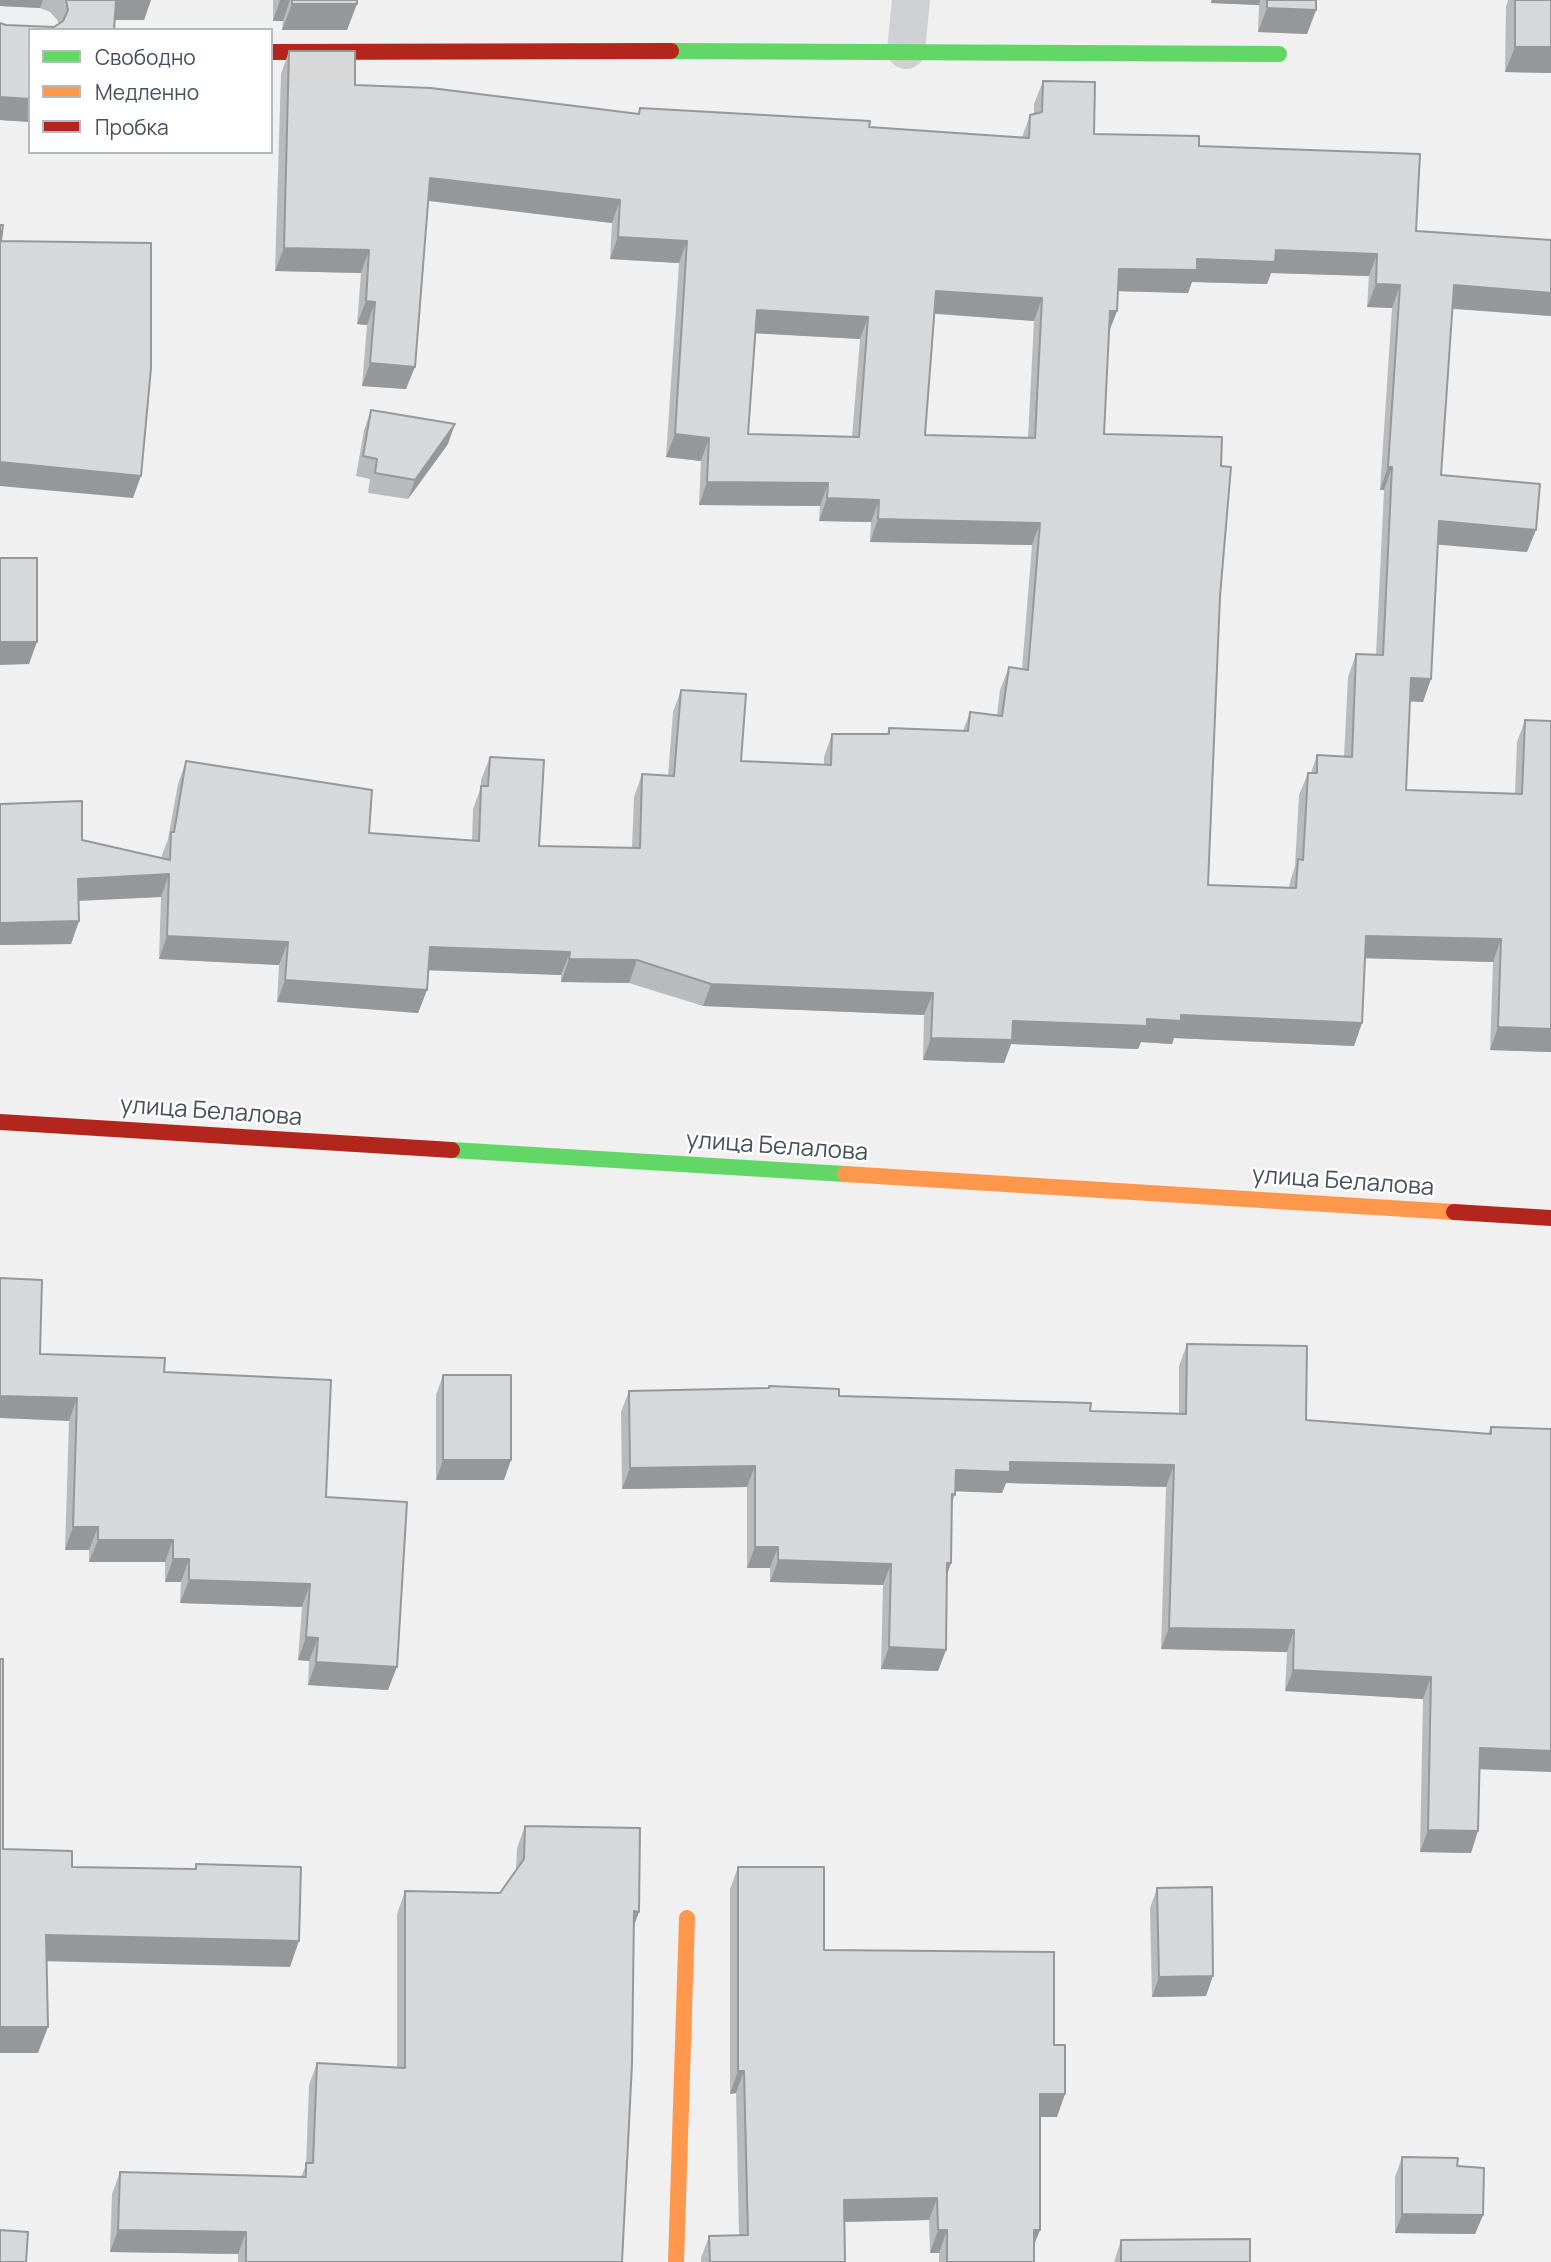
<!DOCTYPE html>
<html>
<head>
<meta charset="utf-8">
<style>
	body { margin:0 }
	#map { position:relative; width:1551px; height:2262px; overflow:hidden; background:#f0f0f0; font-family:Manrope,sans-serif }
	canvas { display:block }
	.legend { position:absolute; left:28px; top:28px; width:245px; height:126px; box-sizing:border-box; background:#fff; border:2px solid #b5b9be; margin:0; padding:9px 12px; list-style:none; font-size:21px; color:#47505c }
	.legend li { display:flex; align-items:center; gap:14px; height:35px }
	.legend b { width:35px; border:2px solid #b5b9be }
</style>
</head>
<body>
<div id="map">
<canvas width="1551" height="2262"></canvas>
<ul class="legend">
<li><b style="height:9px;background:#63d668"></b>Свободно</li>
<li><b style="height:9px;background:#ff974d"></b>Медленно</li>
<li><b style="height:9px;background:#b3261e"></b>Пробка</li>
</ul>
</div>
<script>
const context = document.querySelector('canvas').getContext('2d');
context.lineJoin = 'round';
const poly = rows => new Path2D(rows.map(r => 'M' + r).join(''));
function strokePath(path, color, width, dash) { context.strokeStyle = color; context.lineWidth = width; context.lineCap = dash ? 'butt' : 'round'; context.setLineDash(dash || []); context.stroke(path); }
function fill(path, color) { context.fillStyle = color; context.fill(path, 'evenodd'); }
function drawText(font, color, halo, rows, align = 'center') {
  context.font = font + ' Manrope,sans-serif'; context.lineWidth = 5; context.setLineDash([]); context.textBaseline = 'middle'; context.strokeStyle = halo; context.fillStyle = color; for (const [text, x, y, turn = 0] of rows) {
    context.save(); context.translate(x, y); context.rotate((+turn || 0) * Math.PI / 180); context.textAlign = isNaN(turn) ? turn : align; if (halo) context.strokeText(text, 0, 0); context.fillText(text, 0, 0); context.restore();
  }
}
const street = poly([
	[906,50,911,0]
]);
const fast = poly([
	[671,51,1279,54],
	[452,1150,845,1174]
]);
const slow = poly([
	[845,1174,1454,1212],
	[676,2262,687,1918]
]);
const jam = poly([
	[271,52,671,51],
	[0,1122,452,1150],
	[1454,1212,1551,1218]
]);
const wall = poly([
	[0,0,151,0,144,20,115,20,114,30,30,30,30,122,0,120,0,23,6,25,54,27,58,25,58,21,50,12,40,8,0,6],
	[273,0,357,0,347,30,282,30,283,21,273,21],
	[1211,0,1316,0,1316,10,1307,34,1258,32,1259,5,1211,3],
	[1508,0,1551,0,1551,73,1505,72,1506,7],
	[289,51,355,85,638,114,640,108,869,127,1022,137,1030,115,1034,114,1034,104,1043,81,1094,134,1199,146,1416,231,1551,316,1452,309,1441,475,1527,552,1437,544,1423,702,1410,701,1406,790,1515,794,1517,742,1525,720,1551,721,1551,1052,1490,1050,1493,962,1365,958,1362,1023,1354,1046,1174,1038,1172,1044,1141,1042,1138,1049,1011,1044,1004,1063,923,1060,924,1015,703,1006,629,983,561,982,561,975,428,970,427,990,418,1013,277,1002,279,965,159,959,161,897,79,901,79,921,71,944,0,945,0,804,82,840,162,858,162,855,168,839,178,784,186,761,369,833,472,840,473,809,481,787,481,780,490,757,539,846,632,848,634,797,642,774,668,776,673,712,681,690,741,761,824,765,824,757,832,734,887,734,889,728,963,731,970,712,997,715,1000,690,1009,667,1022,669,1032,545,870,542,871,522,819,521,820,506,699,505,701,461,666,457,679,263,610,259,612,223,428,201,406,389,362,386,367,325,357,324,361,273,275,271,281,74],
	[1271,273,1369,276,1367,307,1392,308,1380,490,1384,490,1376,655,1356,654,1348,677,1344,757,1317,755,1311,773,1308,773,1299,795,1295,866,1290,882,1289,888,1208,885,1220,596,1221,466,1104,434,1109,332,1117,311,1118,291,1188,293,1192,282,1267,284],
	[935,314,1034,321,1028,438,925,435],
	[756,333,860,339,852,437,748,434],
	[371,410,448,444,408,499,368,493,370,479,356,476,364,430],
	[1187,1344,1306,1420,1488,1434,1491,1427,1480,1769,1471,1853,1420,1852,1423,1699,1285,1691,1287,1652,1161,1649,1166,1487,1006,1483,1002,1493,956,1491,952,1504,951,1563,947,1575,946,1650,938,1671,881,1669,883,1585,770,1582,770,1568,747,1568,747,1487,622,1489,621,1412,629,1391,768,1388,769,1386,839,1396,1090,1411,1179,1413,1179,1366],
	[40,1354,164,1372,326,1497,388,1690,308,1685,309,1661,298,1660,302,1607,180,1603,181,1582,165,1582,165,1562,89,1562,89,1550,65,1550,69,1421],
	[443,1375,504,1480,436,1480,436,1395],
	[525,1826,633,1926,622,2262,238,2262,238,2254,110,2252,112,2194,120,2172,301,2177,306,2165,309,2085,317,2063,397,2067,397,1914,405,1891,500,1893,516,1870,517,1848],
	[738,1867,824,1950,1054,2045,1057,2117,1040,2117,1040,2230,1034,2245,1034,2262,939,2262,939,2253,930,2253,929,2220,845,2222,845,2262,701,2262,701,2258,709,2236,739,2235,736,2093,730,2094,730,1889],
	[1157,1888,1206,1996,1152,1997,1150,1908],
	[1402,2157,1483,2215,1475,2234,1395,2233,1395,2177],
	[1121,2240,1250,2262,1114,2262]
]);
const shadedWall = poly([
	[0,0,43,0,40,8,0,6],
	[115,0,151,0,144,20,108,20],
	[280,0,290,0,283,21,273,21],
	[1212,0,1260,0,1259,5,1211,3],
	[292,4,357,4,347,30,282,30],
	[1267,8,1316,10,1307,34,1258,32],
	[1515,47,1551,47,1551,73,1505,72],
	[0,97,30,99,30,122,0,120],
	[430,178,620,200,612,223,422,200],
	[618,237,687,241,679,263,610,259],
	[284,248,369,250,361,273,275,271],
	[1276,250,1377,254,1369,276,1271,273,1267,284,1192,282,1188,293,1111,291,1119,269],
	[1376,284,1400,285,1392,308,1367,307],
	[1454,285,1551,293,1551,316,1446,308],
	[936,291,1042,298,1034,321,928,313],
	[366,301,375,302,367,325,357,324],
	[757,310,868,317,860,339,749,333],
	[1110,311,1117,311,1108,334],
	[370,363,415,367,406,389,362,386],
	[455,424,448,444,408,499,415,480],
	[675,434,709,438,701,461,666,457],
	[0,462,141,476,133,498,0,486],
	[1388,467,1392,467,1384,490,1380,490],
	[707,482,828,483,820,506,699,505],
	[827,498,879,500,871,522,819,521],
	[878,519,1040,523,1032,545,870,542],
	[1439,521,1536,530,1527,552,1430,544],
	[0,642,37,642,29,664,0,665],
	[1411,678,1431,679,1423,702,1403,701],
	[169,874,161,897,70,901,78,879],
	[79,921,71,944,0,945,0,923],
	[167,936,288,942,279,965,159,959],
	[1366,936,1501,939,1493,962,1358,958],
	[430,947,570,952,561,975,421,970],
	[569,959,637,960,629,983,561,982],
	[285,980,427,990,418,1013,277,1002],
	[711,984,933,993,924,1015,703,1006],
	[1181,1015,1362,1023,1354,1046,1174,1038,1172,1044,1141,1042,1138,1049,1011,1044,1004,1063,923,1060,931,1038,1013,1021,1147,1019],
	[1498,1027,1551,1029,1551,1052,1490,1050],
	[0,1396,77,1398,69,1421,0,1418],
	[443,1460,511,1460,504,1480,436,1480],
	[1010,1462,1174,1465,1166,1487,1006,1483,1002,1493,949,1491,956,1470],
	[755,1466,747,1487,622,1489,630,1468],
	[73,1527,98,1527,89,1550,65,1550],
	[98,1540,173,1540,165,1562,89,1562],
	[755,1547,778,1547,770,1568,747,1568],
	[173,1559,189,1559,181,1582,165,1582],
	[778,1560,891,1564,883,1585,770,1582],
	[947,1563,951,1563,943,1585],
	[189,1580,310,1584,302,1607,180,1603],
	[1169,1628,1294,1630,1287,1652,1161,1649],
	[306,1637,318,1638,309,1661,298,1660],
	[889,1647,946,1650,938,1671,881,1669],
	[316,1662,397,1667,388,1690,308,1685],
	[1293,1670,1431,1677,1423,1699,1285,1691],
	[1480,1748,1551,1751,1551,1772,1473,1769],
	[1428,1830,1478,1831,1471,1853,1420,1852],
	[634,1911,639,1912,631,1934],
	[46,1935,299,1941,290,1967,37,1961],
	[1213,1976,1206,1996,1152,1997,1159,1977],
	[0,2027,48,2027,38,2053,0,2053],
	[738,2071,744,2071,736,2093,730,2094],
	[1040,2094,1065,2094,1057,2117,1031,2117],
	[937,2198,929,2220,836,2222,844,2200],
	[1402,2214,1483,2215,1475,2234,1395,2233],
	[118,2230,246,2232,238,2254,110,2252],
	[938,2230,947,2230,939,2253,930,2253],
	[1034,2230,1040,2230,1031,2252]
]);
const building = poly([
	[66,0,116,0,114,30,30,30,30,99,0,97,0,23,6,25,54,27,63,21,68,10,66,0],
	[292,0,357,0,357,4,292,4,292,0],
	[1267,0,1316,0,1316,10,1267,8,1267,0],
	[1515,0,1551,0,1551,47,1515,47,1515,0],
	[289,51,355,51,355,85,431,88,639,114,640,108,870,121,869,127,1029,138,1030,115,1042,112,1043,81,1095,82,1094,134,1199,136,1199,146,1420,154,1416,231,1551,240,1551,293,1454,285,1441,475,1540,484,1536,530,1439,521,1431,679,1411,678,1406,790,1522,794,1525,720,1551,721,1551,1029,1498,1027,1501,939,1366,936,1362,1023,1181,1015,1181,1021,1147,1019,1147,1026,1013,1021,1012,1040,931,1038,933,993,711,984,637,960,569,959,570,952,430,947,427,990,285,980,288,942,167,936,169,874,78,879,79,921,0,923,0,804,82,801,82,840,170,860,171,832,174,832,186,761,372,790,369,833,479,841,481,786,488,786,490,757,544,760,539,846,640,848,642,774,674,776,681,690,746,694,741,761,831,765,832,734,889,734,889,728,968,731,970,712,1002,716,1009,667,1028,670,1040,523,878,519,879,500,827,498,828,483,707,482,709,438,675,434,687,241,618,237,620,200,430,178,415,367,370,363,375,302,366,301,369,250,284,248,289,51],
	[1276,250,1377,254,1376,284,1400,285,1388,467,1392,467,1383,655,1356,654,1352,757,1317,755,1317,773,1308,773,1303,860,1298,859,1296,888,1208,885,1220,596,1231,467,1221,466,1222,437,1104,434,1110,311,1117,311,1119,269,1197,270,1197,259,1275,262,1276,250],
	[936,291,1042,298,1035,438,925,435,936,291],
	[757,310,868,317,859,437,748,434,757,310],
	[0,225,3,225,1,241,151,243,151,368,141,476,0,462,0,225],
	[371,410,455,424,415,480,375,473,377,459,363,456,371,410],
	[0,558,37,558,37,642,0,642,0,558],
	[0,1278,42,1280,40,1354,165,1358,164,1372,331,1380,326,1497,407,1502,397,1667,316,1662,318,1638,306,1637,310,1584,189,1580,189,1559,173,1559,173,1540,98,1540,98,1527,73,1527,77,1398,0,1396,0,1278],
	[1187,1344,1307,1346,1306,1420,1491,1434,1491,1427,1551,1429,1551,1751,1480,1748,1478,1831,1428,1830,1431,1677,1293,1670,1294,1630,1169,1628,1174,1465,1010,1462,1010,1472,956,1470,955,1495,952,1494,951,1563,947,1563,946,1650,889,1647,891,1564,778,1560,778,1547,755,1547,755,1466,630,1468,629,1391,769,1388,769,1386,839,1389,839,1396,1091,1403,1090,1411,1186,1414,1187,1344],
	[443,1375,511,1375,511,1460,443,1460,443,1375],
	[0,1659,3,1659,3,1849,72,1851,72,1867,196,1869,196,1864,301,1867,299,1941,46,1935,48,2027,0,2027,0,1659],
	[525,1826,640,1828,639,1912,634,1911,632,2064,622,2262,246,2262,246,2232,118,2230,120,2172,306,2177,306,2163,313,2163,317,2063,405,2068,405,1891,500,1893,524,1859,525,1826],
	[738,1867,824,1867,824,1950,1054,1952,1054,2045,1065,2045,1065,2094,1040,2094,1040,2230,1034,2230,1034,2262,947,2262,947,2230,938,2230,937,2198,844,2200,845,2262,710,2262,709,2236,748,2235,744,2071,738,2071,738,1867],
	[1212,1887,1213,1976,1159,1977,1157,1888,1212,1887],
	[1402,2157,1458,2158,1457,2166,1484,2168,1483,2215,1402,2214,1402,2157],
	[0,2230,28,2232,26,2262,0,2262,0,2230],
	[1250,2239,1250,2262,1121,2262,1121,2240,1250,2239]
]);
const streetNames = [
	["улица Белалова",211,1112,4],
	["улица Белалова",777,1147,4],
	["улица Белалова",1343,1182,4]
];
strokePath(street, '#ced0d3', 38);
strokePath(fast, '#63d668', 16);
strokePath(slow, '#ff974d', 16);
strokePath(jam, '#b3261e', 16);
fill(wall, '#b9babb');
fill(shadedWall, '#969799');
fill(building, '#d7d8da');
strokePath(building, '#969799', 2);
drawText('24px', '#47505c', '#fff', streetNames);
</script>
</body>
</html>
